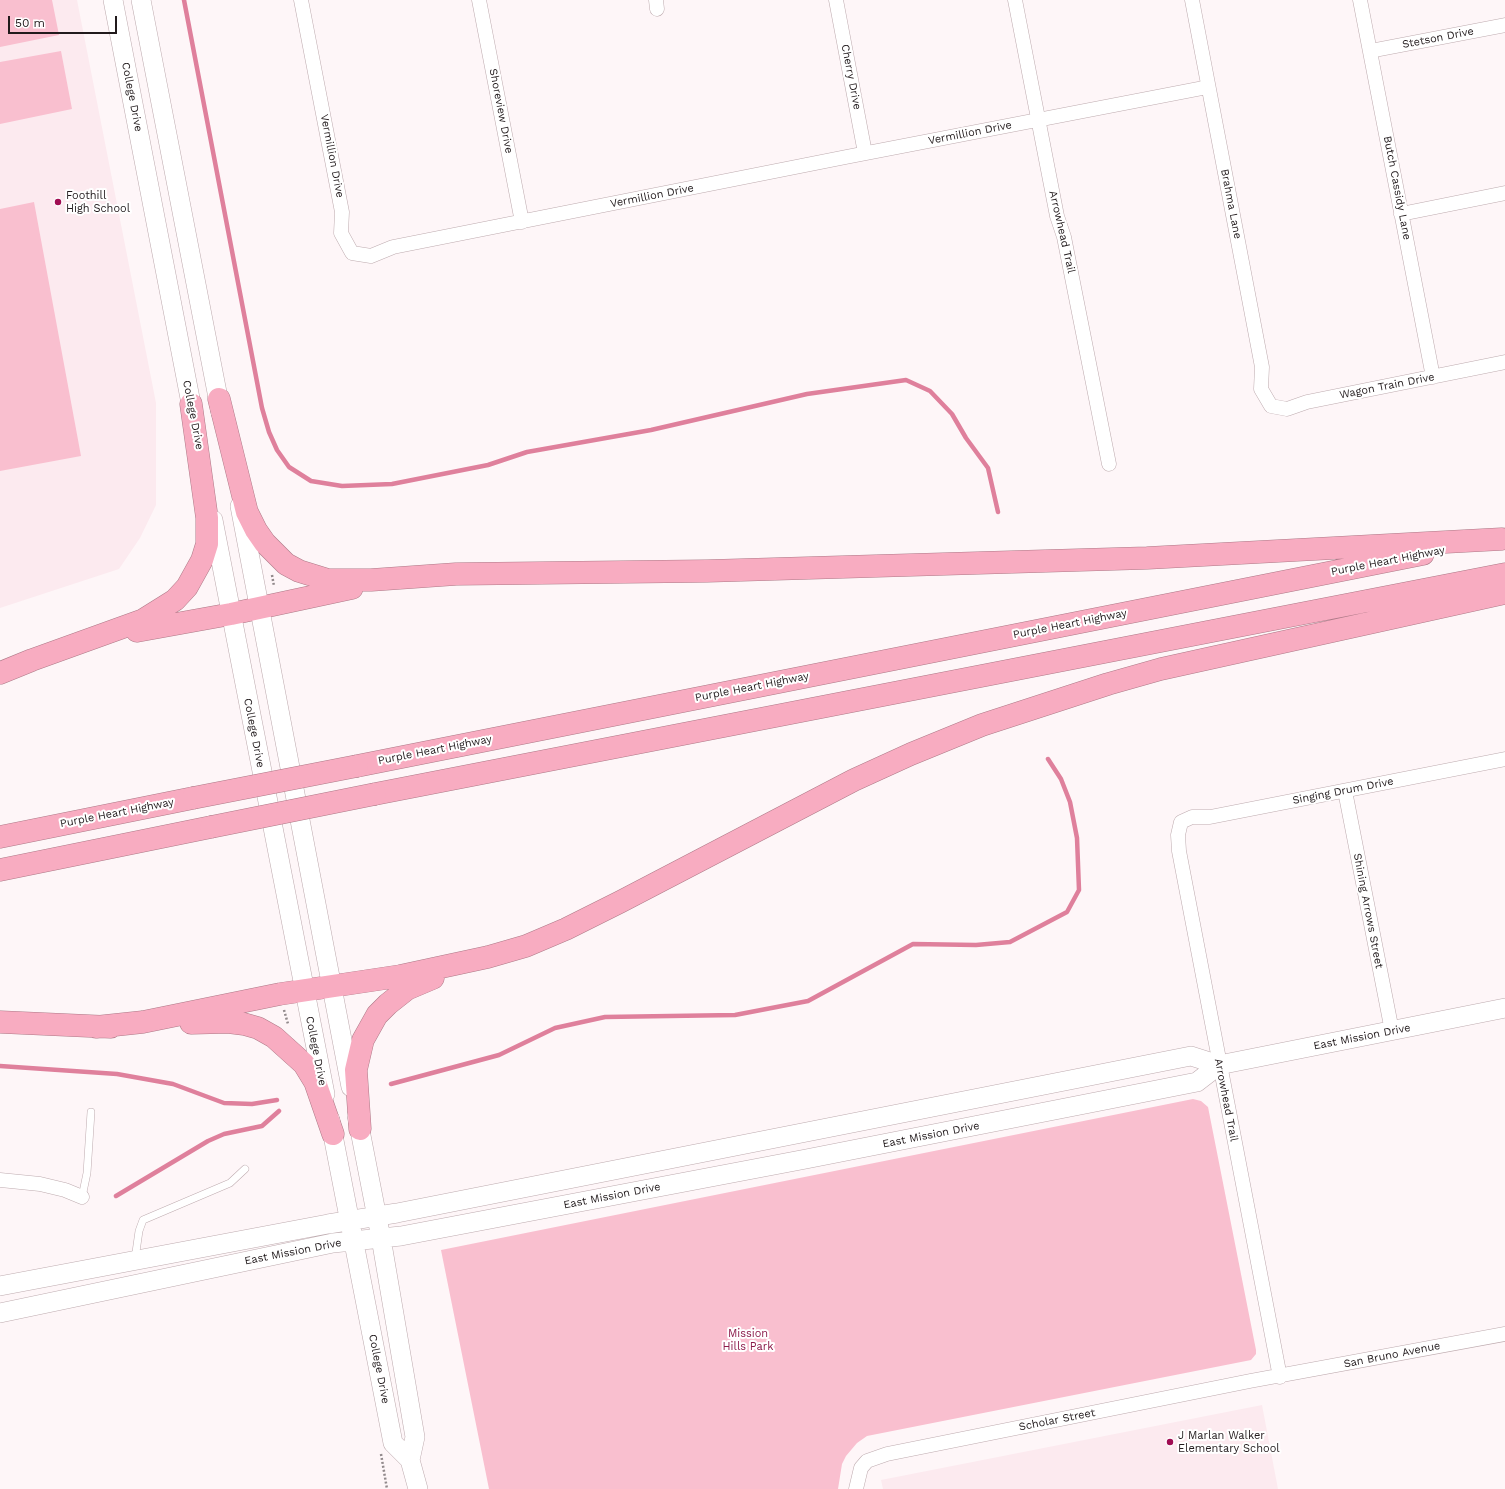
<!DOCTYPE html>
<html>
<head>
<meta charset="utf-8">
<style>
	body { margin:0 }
	#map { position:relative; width:1505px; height:1489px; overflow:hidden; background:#fef6f8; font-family:"Work Sans",sans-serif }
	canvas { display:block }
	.scale { position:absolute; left:8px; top:16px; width:109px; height:18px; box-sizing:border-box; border:2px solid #211a1c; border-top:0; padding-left:5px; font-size:12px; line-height:14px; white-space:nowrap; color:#211a1c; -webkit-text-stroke:3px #fff; paint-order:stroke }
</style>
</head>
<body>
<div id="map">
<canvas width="1505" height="1489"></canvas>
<div class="scale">50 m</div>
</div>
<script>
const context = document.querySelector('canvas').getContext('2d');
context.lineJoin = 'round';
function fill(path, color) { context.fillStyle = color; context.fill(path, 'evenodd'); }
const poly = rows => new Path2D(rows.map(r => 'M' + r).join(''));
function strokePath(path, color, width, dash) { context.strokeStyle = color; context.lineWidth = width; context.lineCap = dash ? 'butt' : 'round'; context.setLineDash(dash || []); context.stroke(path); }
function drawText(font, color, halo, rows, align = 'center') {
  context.font = font + ' "Work Sans",sans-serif'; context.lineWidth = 4; context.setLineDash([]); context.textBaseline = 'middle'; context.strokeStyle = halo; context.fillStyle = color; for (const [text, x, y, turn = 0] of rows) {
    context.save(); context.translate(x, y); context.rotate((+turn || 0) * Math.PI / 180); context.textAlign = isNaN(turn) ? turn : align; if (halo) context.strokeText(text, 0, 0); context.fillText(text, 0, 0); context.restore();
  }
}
const built = poly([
	[0,0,77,0,156,403,156,505,140,538,119,569,0,608],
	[1262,1405,1278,1489,883,1489,881,1480]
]);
const green = poly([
	[0,0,52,0,59,35,0,47],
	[61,51,72,109,0,124,0,62],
	[34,202,81,456,0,471,0,209],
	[1193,1099,1201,1101,1208,1107,1256,1350,1256,1354,1251,1360,867,1436,857,1443,846,1456,842,1464,838,1489,489,1489,441,1250]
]);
const stream = poly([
	[184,0,262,408,269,432,277,450,289,467,311,481,342,486,392,484,488,465,527,452,651,430,807,394,906,380,930,391,952,414,966,438,988,468,998,512],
	[0,1066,117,1074,173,1084,224,1103,252,1104,277,1100],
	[391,1084,499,1055,555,1028,605,1017,735,1015,808,1001,913,944,976,945,1010,942,1067,912,1079,890,1077,838,1070,802,1061,779,1048,759],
	[116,1196,208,1141,224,1134,262,1126,279,1111]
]);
const path = poly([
	[272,575,274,586],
	[284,1010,288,1024],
	[381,1454,387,1489]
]);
const lane = poly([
	[82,1197,87,1173,91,1112],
	[135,1259,139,1231,143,1220,230,1183,245,1169]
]);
const street = poly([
	[301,0,342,212,341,233,352,253,371,256,393,247,846,157,1208,87],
	[479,0,522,222],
	[656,0,657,9],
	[836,0,865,153],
	[1015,0,1057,216,1064,237,1109,464],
	[1192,0,1262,367,1261,389,1271,406,1287,409,1307,402,1505,362],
	[1360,0,1433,377],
	[1370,51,1505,25],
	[1401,214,1505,193],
	[1345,791,1392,1031],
	[0,1180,40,1184,65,1190,82,1197],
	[1280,1377,1179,851,1178,835,1181,822,1192,817,1210,817,1505,759],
	[856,1489,861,1468,867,1461,887,1454,1250,1381,1505,1334]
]);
const secondary = poly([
	[113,0,194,419],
	[141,0,221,413],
	[240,506,351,1087],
	[213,520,325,1094],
	[357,1115,381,1238,415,1437,410,1460,418,1489],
	[330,1120,393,1443,410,1460],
	[0,1286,328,1224,397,1213,1191,1056,1219,1065],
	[0,1313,333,1243,401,1236,806,1159,1197,1082,1219,1065,1505,1008]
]);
const highway = poly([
	[219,399,247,512,256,530,265,543,286,564,299,571,328,580,371,580,456,574,707,571,1147,558,1502,539],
	[137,631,231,614,352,588],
	[0,673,32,660,143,620,175,600,187,587,202,560,207,544,207,518,191,404],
	[357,766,1423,554],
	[375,794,1505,574],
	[0,837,193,798],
	[0,870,211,827],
	[0,1022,111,1027],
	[191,1023,228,1022,244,1024,258,1028,274,1037,304,1064,315,1082,333,1134],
	[96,1027,143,1022,280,994,400,976,488,957,526,946,566,929,620,902,854,780,911,754,982,725,1108,684,1161,669,1505,593],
	[360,1129,356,1070,363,1040,377,1015,388,1004,407,989,433,978]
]);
const highwayBridge = poly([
	[193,798,357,766],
	[211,827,375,794]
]);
const markers = [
	[58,202,4,"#a00c52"],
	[1170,1442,4,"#a00c52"]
];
const streetNames = [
	["Stetson Drive",1438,38,-11],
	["Cherry Drive",851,77,79],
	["College Drive",132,97,79],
	["Shoreview Drive",501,111,79],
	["Vermillion Drive",970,133,-11],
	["Vermillion Drive",332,156,79],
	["Butch Cassidy Lane",1397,188,79],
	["Vermillion Drive",652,196,-11],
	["Brahma Lane",1231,204,79],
	["Arrowhead Trail",1062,232,77],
	["Wagon Train Drive",1387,386,-11],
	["College Drive",193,415,79],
	["Purple Heart Highway",1388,561,-11],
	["Purple Heart Highway",1070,624,-11],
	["Purple Heart Highway",752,687,-11],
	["College Drive",254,733,79],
	["Purple Heart Highway",435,750,-11],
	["Singing Drum Drive",1343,791,-11],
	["Purple Heart Highway",117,813,-11],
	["Shining Arrows Street",1368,911,79],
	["East Mission Drive",1362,1037,-11],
	["College Drive",316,1051,79],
	["Arrowhead Trail",1226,1100,79],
	["East Mission Drive",931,1135,-11],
	["East Mission Drive",612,1196,-11],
	["East Mission Drive",293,1252,-11],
	["San Bruno Avenue",1392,1355,-11],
	["College Drive",379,1369,79],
	["Scholar Street",1057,1420,-11]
];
const poiNames = [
	["Foothill",66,196],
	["High School",66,209],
	["J Marlan Walker",1178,1436],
	["Elementary School",1178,1449]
];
const parkNames = [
	["Mission",748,1334],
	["Hills Park",748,1347]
];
fill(built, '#fceaef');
fill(green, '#f9bfcf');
strokePath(stream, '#df809c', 4.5);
strokePath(lane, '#beabaf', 8);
strokePath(street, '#beabaf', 15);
strokePath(secondary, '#beabaf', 20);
strokePath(highway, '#ad7987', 23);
strokePath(path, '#928a8c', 2.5, [2, 2]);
strokePath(lane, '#fff', 7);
strokePath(street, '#fff', 14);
strokePath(secondary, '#fff', 19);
strokePath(highway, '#f8acc1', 22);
strokePath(highwayBridge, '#ad7987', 23, []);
strokePath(highwayBridge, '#f8acc1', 22);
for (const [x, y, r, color] of markers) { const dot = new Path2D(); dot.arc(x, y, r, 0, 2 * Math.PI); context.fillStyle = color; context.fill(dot); strokePath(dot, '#fff', 1.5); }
drawText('11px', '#211a1c', '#fff', streetNames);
drawText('11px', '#211a1c', '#fff', poiNames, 'left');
drawText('11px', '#8a1949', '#fff', parkNames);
</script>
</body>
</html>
